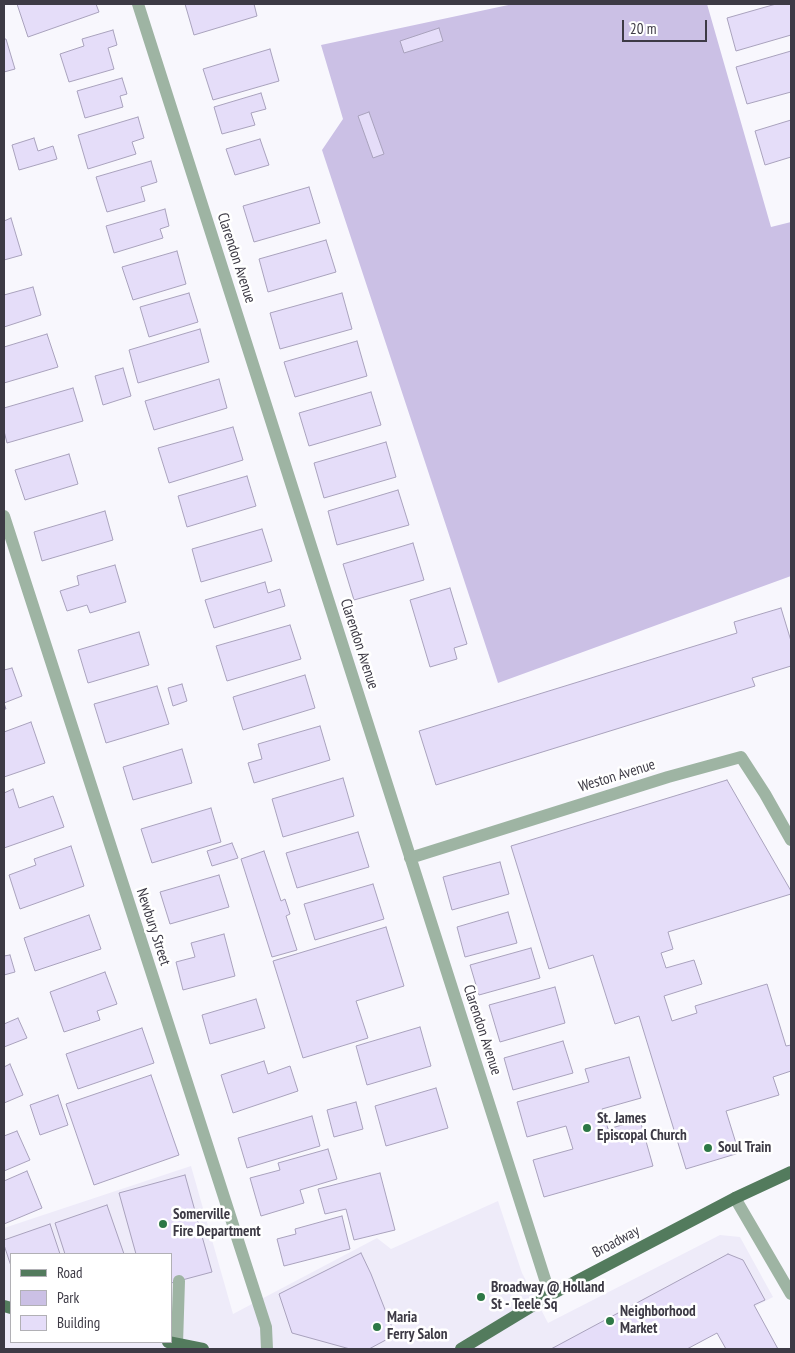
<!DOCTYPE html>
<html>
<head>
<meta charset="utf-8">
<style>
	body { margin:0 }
	#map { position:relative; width:795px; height:1353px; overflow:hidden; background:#f8f7fd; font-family:"PT Sans Narrow",sans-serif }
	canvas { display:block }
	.frame { position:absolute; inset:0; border:5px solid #3d3a45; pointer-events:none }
	.legend { position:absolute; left:10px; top:1253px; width:162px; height:90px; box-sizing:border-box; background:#fff; border:1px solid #b1b0b5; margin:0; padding:6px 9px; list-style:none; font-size:15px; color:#3d3a45 }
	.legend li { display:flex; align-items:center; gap:10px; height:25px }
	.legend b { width:25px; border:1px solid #b1b0b5 }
	.scale { position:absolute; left:622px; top:20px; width:85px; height:22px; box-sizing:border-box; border:2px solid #3d3a45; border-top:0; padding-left:6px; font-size:15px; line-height:18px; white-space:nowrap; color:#3d3a45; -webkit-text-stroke:4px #fff; paint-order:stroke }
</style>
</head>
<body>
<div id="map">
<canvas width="795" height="1353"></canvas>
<div class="frame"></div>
<ul class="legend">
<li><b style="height:6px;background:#537b5d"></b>Road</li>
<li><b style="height:14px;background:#cbc0e5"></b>Park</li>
<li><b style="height:14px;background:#e5ddf9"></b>Building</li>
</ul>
<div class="scale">20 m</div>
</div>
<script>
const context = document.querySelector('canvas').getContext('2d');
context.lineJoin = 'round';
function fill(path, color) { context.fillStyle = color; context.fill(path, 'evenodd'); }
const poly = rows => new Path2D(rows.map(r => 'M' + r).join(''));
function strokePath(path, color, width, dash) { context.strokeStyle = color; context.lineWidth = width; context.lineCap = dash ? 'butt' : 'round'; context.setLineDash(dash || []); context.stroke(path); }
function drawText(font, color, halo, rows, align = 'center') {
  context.font = font + ' "PT Sans Narrow",sans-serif'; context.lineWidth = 5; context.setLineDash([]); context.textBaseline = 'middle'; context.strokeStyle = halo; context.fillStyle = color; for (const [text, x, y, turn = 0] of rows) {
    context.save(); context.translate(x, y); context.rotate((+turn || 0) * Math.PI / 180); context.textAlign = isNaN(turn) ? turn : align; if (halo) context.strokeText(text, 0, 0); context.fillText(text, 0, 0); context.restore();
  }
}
const built = poly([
	[191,1166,233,1314,377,1238,391,1249,498,1201,522,1273,548,1323,720,1235,740,1237,773,1297,675,1349,4,1349,4,1228],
	[11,1254,171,1254,171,1342,11,1342]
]);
const green = poly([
	[513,4,707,4,771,227,791,222,791,576,498,683,322,150,343,119,321,45]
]);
const building = poly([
	[17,4,96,4,99,12,28,37,17,4],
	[185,4,254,4,257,16,194,35,185,4],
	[776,4,791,4,791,35,736,51,727,18,776,4],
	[439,28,443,41,404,53,400,41,439,28],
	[113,30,117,45,108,48,114,69,69,82,60,54,84,46,82,39,113,30],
	[4,39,6,39,15,69,4,72,4,39],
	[270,49,279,81,213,100,203,69,270,49],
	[791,51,791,92,747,104,736,67,791,51],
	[122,78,127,94,120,96,123,107,85,118,77,91,122,78],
	[261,93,266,109,251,113,255,125,222,134,214,107,261,93],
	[369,112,384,154,373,158,358,116,369,112],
	[138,117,144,138,132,142,136,154,88,169,78,135,138,117],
	[791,120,791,157,765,165,755,131,791,120],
	[34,138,38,151,53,146,57,159,19,170,12,145,34,138],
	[260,139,269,165,235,175,226,149,260,139],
	[151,161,157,182,141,187,145,201,107,212,96,177,151,161],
	[309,187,320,223,254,242,243,206,309,187],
	[165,209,169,226,160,229,163,238,114,253,106,226,165,209],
	[11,218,22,255,4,260,4,221,11,218],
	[326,240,336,272,268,292,259,259,326,240],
	[177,251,186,284,133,300,122,267,177,251],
	[33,287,41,315,4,327,4,295,33,287],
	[189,293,198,322,149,337,140,307,189,293],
	[342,293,352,329,280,349,270,313,342,293],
	[200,329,209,362,138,383,129,350,200,329],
	[47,334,58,367,4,383,4,347,47,334],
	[357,341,367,376,295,397,284,362,357,341],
	[123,368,131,396,103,405,95,376,123,368],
	[219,379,227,408,154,430,145,401,219,379],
	[73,388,83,421,7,443,4,431,4,408,73,388],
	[371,392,381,425,309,446,299,413,371,392],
	[233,427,243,460,169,483,158,448,233,427],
	[386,442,396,477,324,498,314,463,386,442],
	[69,454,78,484,25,500,15,470,69,454],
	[247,476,256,506,187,527,178,496,247,476],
	[398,490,409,525,337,545,328,511,398,490],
	[105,511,113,540,42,561,34,532,105,511],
	[262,529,272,561,201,582,192,549,262,529],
	[413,543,424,580,354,600,343,564,413,543],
	[115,565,126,602,90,613,87,605,67,611,60,591,79,585,77,576,115,565],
	[265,582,268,593,280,589,285,606,214,628,205,600,265,582],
	[450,588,467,644,454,648,457,659,430,667,410,600,450,588],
	[781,608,791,641,791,666,752,678,755,686,436,785,419,731,737,633,734,622,781,608],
	[290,625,301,659,227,681,216,646,290,625],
	[139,632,149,665,88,683,78,650,139,632],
	[12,668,22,696,4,703,6,709,4,709,4,670,12,668],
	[305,675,315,708,243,730,233,697,305,675],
	[182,684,187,701,173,706,168,688,182,684],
	[157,686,169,724,106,743,94,704,157,686],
	[31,722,45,763,4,777,4,732,31,722],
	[320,726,330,760,254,783,248,763,262,759,258,744,320,726],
	[182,749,192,783,133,800,123,767,182,749],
	[343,778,354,816,283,837,272,799,343,778],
	[727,780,791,891,791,894,668,932,673,949,661,953,666,968,694,960,702,984,664,996,672,1021,697,1013,695,1006,767,984,786,1046,791,1045,791,1071,773,1077,779,1095,726,1111,739,1153,686,1169,639,1016,615,1024,593,955,549,969,511,846,727,780],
	[13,789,19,808,53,796,64,827,4,848,4,793,13,789],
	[211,808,221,842,152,863,141,829,211,808],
	[358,832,369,867,297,888,286,853,358,832],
	[232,843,238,858,212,866,207,851,232,843],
	[71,846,84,886,20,909,9,875,36,865,34,859,71,846],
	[264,851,281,901,285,899,290,914,286,916,297,950,272,957,241,859,264,851],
	[500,862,509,894,452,910,443,877,500,862],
	[219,875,229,907,170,924,160,892,219,875],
	[373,884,384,919,315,940,304,904,373,884],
	[508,912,517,943,465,957,457,927,508,912],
	[89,915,101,949,35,971,24,938,89,915],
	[386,927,404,986,356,1001,368,1038,303,1058,273,961,386,927],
	[224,934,235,976,183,990,176,962,195,957,191,943,224,934],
	[531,948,540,978,479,995,470,965,531,948],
	[10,955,15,972,4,975,4,956,10,955],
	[105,972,117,1004,97,1011,100,1020,64,1032,50,992,105,972],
	[555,987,565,1023,500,1042,489,1005,555,987],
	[256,999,265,1028,210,1044,202,1015,256,999],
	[18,1018,27,1038,4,1047,4,1024,18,1018],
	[420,1027,431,1066,367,1085,356,1046,420,1027],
	[142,1028,154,1063,78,1089,66,1054,142,1028],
	[563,1041,573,1073,513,1090,504,1058,563,1041],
	[629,1057,641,1098,602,1109,608,1129,640,1120,653,1166,544,1197,533,1160,573,1149,566,1126,527,1137,517,1102,589,1082,585,1069,629,1057],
	[264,1061,268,1074,290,1066,298,1091,233,1113,221,1075,264,1061],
	[10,1064,23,1095,4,1103,4,1067,10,1064],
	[151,1075,179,1155,94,1185,66,1104,151,1075],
	[436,1088,448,1128,386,1146,375,1106,436,1088],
	[58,1095,68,1125,40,1135,30,1105,58,1095],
	[356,1102,363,1129,334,1137,327,1110,356,1102],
	[312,1116,320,1146,247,1168,238,1138,312,1116],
	[17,1131,30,1160,4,1171,4,1136,17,1131],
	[328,1149,337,1179,300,1190,304,1203,261,1216,250,1178,280,1170,278,1163,328,1149],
	[27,1171,42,1208,4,1224,4,1181,27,1171],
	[380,1173,395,1230,354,1240,346,1209,325,1214,318,1189,380,1173],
	[185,1175,212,1272,171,1283,171,1254,136,1254,119,1193,185,1175],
	[107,1205,124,1254,65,1254,55,1223,107,1205],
	[342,1216,350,1249,284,1266,277,1239,296,1234,295,1229,342,1216],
	[50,1224,60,1254,11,1254,11,1266,4,1245,4,1240,50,1224],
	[361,1253,371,1274,395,1335,369,1349,350,1349,292,1333,279,1294,361,1253],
	[728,1254,743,1260,765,1300,754,1305,778,1349,726,1349,717,1333,687,1349,551,1349,728,1254]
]);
const minor = poly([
	[138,4,550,1295],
	[4,516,266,1327,267,1349],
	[410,858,668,777,741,757,765,794,791,840],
	[735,1198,791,1294],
	[177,1344,179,1281]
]);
const major = poly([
	[4,1306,11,1308],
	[168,1342,203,1349],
	[461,1349,550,1295,735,1198,791,1172]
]);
const markers = [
	[587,1128,5,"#2d7846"],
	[708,1148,5,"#2d7846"],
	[163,1224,5,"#2d7846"],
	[481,1297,5,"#2d7846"],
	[610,1321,5,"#2d7846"],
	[377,1327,5,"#2d7846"]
];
const streetNames = [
	["Clarendon Avenue",236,258,72],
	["Clarendon Avenue",359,644,72],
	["Weston Avenue",617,776,-17],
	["Newbury Street",153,927,72],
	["Clarendon Avenue",482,1030,72],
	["Broadway",616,1242,-28]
];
const poiNames = [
	["St. James",597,1119],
	["Episcopal Church",597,1136],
	["Soul Train",718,1148],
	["Somerville",173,1215],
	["Fire Department",173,1232],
	["Broadway @ Holland",491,1288],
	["St - Teele Sq",491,1305],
	["Neighborhood",620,1312],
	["Market",620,1329],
	["Maria",387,1318],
	["Ferry Salon",387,1335]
];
fill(built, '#eeebf9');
fill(green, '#cbc0e5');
fill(building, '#e5ddf9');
strokePath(building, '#a9a2bd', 1);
strokePath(minor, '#9eb4a3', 12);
strokePath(major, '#537b5d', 12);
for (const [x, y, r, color] of markers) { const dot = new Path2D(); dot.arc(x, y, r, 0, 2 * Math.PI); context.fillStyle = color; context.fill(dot); strokePath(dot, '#fff', 2); }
drawText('15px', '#3d3a45', '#fff', streetNames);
drawText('bold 15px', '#3d3a45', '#fff', poiNames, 'left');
</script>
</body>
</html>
